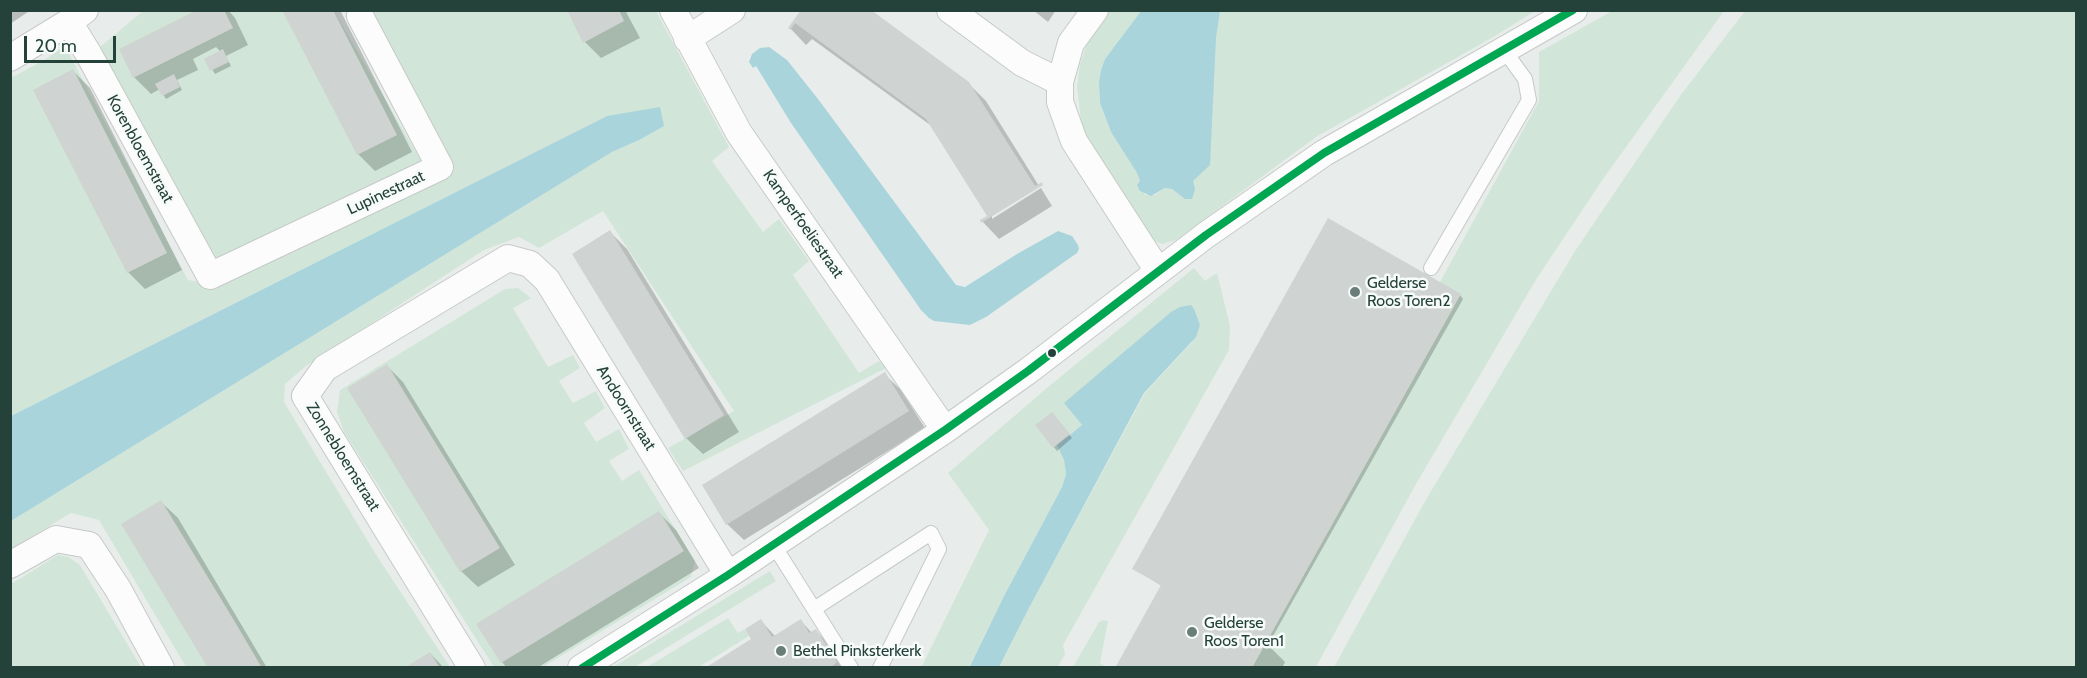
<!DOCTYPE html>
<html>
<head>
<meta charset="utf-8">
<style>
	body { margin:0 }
	#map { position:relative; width:2087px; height:678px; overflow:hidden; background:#e8edeb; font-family:Cabin,sans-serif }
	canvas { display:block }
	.frame { position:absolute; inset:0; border:12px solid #24423a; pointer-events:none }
	.scale { position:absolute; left:24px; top:36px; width:92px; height:27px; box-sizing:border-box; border:3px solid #24423a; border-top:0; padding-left:8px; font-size:18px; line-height:21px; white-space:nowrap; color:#24423a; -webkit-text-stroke:4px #f7fbf9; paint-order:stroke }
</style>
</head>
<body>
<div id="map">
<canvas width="2087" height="678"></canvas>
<div class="frame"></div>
<div class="scale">20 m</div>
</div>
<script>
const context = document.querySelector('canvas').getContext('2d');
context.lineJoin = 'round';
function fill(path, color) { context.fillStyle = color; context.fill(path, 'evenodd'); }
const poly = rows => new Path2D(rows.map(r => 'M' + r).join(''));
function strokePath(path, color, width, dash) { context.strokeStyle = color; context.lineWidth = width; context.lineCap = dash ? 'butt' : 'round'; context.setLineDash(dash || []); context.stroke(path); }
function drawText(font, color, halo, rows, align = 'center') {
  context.font = font + ' Cabin,sans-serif'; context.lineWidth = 5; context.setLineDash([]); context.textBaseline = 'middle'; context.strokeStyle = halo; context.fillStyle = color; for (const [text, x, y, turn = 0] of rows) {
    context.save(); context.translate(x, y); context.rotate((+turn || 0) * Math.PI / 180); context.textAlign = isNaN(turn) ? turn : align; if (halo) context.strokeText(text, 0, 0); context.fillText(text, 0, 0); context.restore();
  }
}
const green = poly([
	[143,11,334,11,424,166,219,269,100,47],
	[368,11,656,11,729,147,712,161,763,232,779,219,809,261,793,275,859,373,879,361,886,368,683,471,668,448,734,411,603,211,539,248,519,237,484,250,306,366,285,384,284,402,375,553,450,667,186,667,99,520,71,513,11,549,11,521,612,152,639,140,607,116,11,416,11,78,44,60,65,46,188,280,207,283,447,162],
	[1106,11,1141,11,1105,59,1101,70,1099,82,1100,103,1111,132,1137,173,1145,195,1155,195,1165,188,1172,189,1185,199,1193,181,1220,11,1535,11,1495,36,1316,137,1176,240,1162,244,1147,238,1092,149,1081,121,1077,87,1080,64,1091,32],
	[1612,11,1724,11,1603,179,1537,278,1416,484,1316,667,1252,667,1440,282,1539,101,1539,52],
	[1745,11,2076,11,2076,667,1334,667,1424,503,1575,251,1680,96],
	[1194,268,1205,281,1217,273,1230,326,1229,350,1063,645,1065,654,1058,667,999,667,1029,608,1145,393,1193,341,1064,403,1082,425,1067,436,1059,446,1064,460,1066,474,1062,487,1004,596,969,667,921,668,989,530,948,473,1048,387],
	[518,288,531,298,513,308,548,367,573,355,580,368,559,381,573,403,596,391,605,408,584,423,596,442,619,429,629,449,609,461,622,481,639,470,695,561,691,577,543,667,494,667,344,432,337,412,340,390,505,289],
	[58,555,68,557,80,565,141,667,11,667,11,584],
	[770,571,776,581,635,667,613,667],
	[728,618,738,633,745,629,749,636,699,667,647,667],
	[1104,620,1108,621,1100,663,1107,667,1073,667,1099,622]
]);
const water = poly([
	[1141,11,1220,11,1216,38,1210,165,1193,181,1195,189,1192,199,1185,199,1172,189,1165,188,1151,196,1140,191,1137,185,1140,181,1137,173,1111,132,1100,103,1099,82,1101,70,1105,59],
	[769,47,787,60,818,99,956,285,965,287,1017,254,1058,231,1072,236,1078,245,1079,249,1077,253,986,317,970,325,934,321,929,318,921,310,791,123,756,66,753,68,749,62,752,54,760,48],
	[660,107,664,126,639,140,612,152,11,521,11,416,607,116],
	[1191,305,1194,309,1200,325,1196,337,1144,393,1029,608,999,667,969,668,1004,596,1062,487,1066,474,1064,460,1057,445,1082,425,1064,403,1171,312,1180,307]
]);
const shadow = poly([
	[10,10,31,10,10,24],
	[200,10,228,10,235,18,248,45,226,56,231,66,215,74,206,59,221,52,216,47,193,59,198,70,177,80,182,90,166,99,160,89,151,94,134,77],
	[284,10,340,10,412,152,375,171,358,154],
	[569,10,625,10,640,38,601,58,585,42],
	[803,10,968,83,986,101,1039,186,992,215,992,219,1041,188,1052,206,999,239,982,221,989,217,933,127,812,39,806,45,790,28],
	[1033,10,1056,10,1048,22],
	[73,71,90,88,182,270,145,289,128,272,35,90],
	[610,232,627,249,739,432,703,454,686,438],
	[1460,295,1463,299,1268,645,1285,662,1282,668,1116,668,1162,586,1134,569],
	[387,366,403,382,515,565,478,587,461,571],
	[884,374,901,390,925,428,744,540,727,524],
	[1055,418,1072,438,1057,451,1037,426],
	[161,502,178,518,267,668,210,668],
	[659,513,676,530,699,568,537,668,507,668,502,662],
	[761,621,776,637,801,621,812,633,816,631,829,644,844,668,708,668,753,640],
	[430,653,444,668,407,668]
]);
const building = poly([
	[197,10,224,10,233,28,133,78,119,49],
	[282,10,333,10,397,135,357,155],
	[567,10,619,10,624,21,583,43],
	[801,10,871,10,969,82,1035,186,1042,182,1043,185,981,223,980,220,987,216,926,119,795,23,790,30,788,28],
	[223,49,229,62,210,71,204,59],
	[73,69,167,253,127,273,33,90],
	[174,74,180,87,162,96,155,84],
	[1328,218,1461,294,1252,668,1115,668,1161,585,1132,569],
	[610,230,724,415,685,439,572,254],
	[387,364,500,548,460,572,347,388],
	[885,372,909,411,726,525,702,485],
	[1052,412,1070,434,1053,448,1035,425],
	[161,500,235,622,262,668,208,668,121,524],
	[659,511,684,551,501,663,476,624],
	[761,619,772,637,801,619,809,633,816,629,837,662,830,668,705,668,751,639,745,629],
	[430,652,440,668,404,668]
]);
const service = poly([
	[1431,268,1529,100,1525,79,1504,50],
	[773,544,851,668],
	[814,609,931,533,939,549,880,668]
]);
const minor = poly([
	[673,10,739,133,945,430],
	[950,10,1022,63,1060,82,1060,102,1074,141,1158,271],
	[69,22,88,53,210,276,440,167,360,16],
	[687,39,732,10],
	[10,58,69,22,85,10],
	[1060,82,1071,43,1095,10],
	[10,565,56,539,89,545,118,589,161,668],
	[472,668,305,396,325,368,508,258,530,264,547,280,728,575],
	[581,668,728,575,945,430,1028,371,1206,235,1324,153,1574,10]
]);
const bus1 = poly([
	[582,668,728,575,945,430,1028,371,1206,235,1324,153,1573,10]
]);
const markers = [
	[1355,292,6,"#697e78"],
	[1052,353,5,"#24423a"],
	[1192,632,6,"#697e78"],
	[781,651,6,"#697e78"]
];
const streetNames = [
	["Korenbloemstraat",140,149,61],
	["Lupinestraat",386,193,-25],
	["Kamperfoeliestraat",803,224,55],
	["Andoornstraat",626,408,58],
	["Zonnebloemstraat",343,457,58]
];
const poiNames = [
	["Gelderse",1367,283],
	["Roos Toren2",1367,301],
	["Gelderse",1204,623],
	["Roos Toren1",1204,641],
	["Bethel Pinksterkerk",793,651]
];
fill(green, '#d1e6d8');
fill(water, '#a9d4db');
fill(shadow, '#0003');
fill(building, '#cfd4d2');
strokePath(service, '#c5cac8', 16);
strokePath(minor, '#c5cac8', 28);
strokePath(service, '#fcfcfc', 14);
strokePath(minor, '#fcfcfc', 26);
strokePath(bus1, '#00a651', 8);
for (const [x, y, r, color] of markers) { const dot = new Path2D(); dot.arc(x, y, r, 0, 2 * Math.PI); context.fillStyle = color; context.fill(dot); strokePath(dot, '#f7fbf9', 2); }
drawText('16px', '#24423a', '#f7fbf9', streetNames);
drawText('16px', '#24423a', '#f7fbf9', poiNames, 'left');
</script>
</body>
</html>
